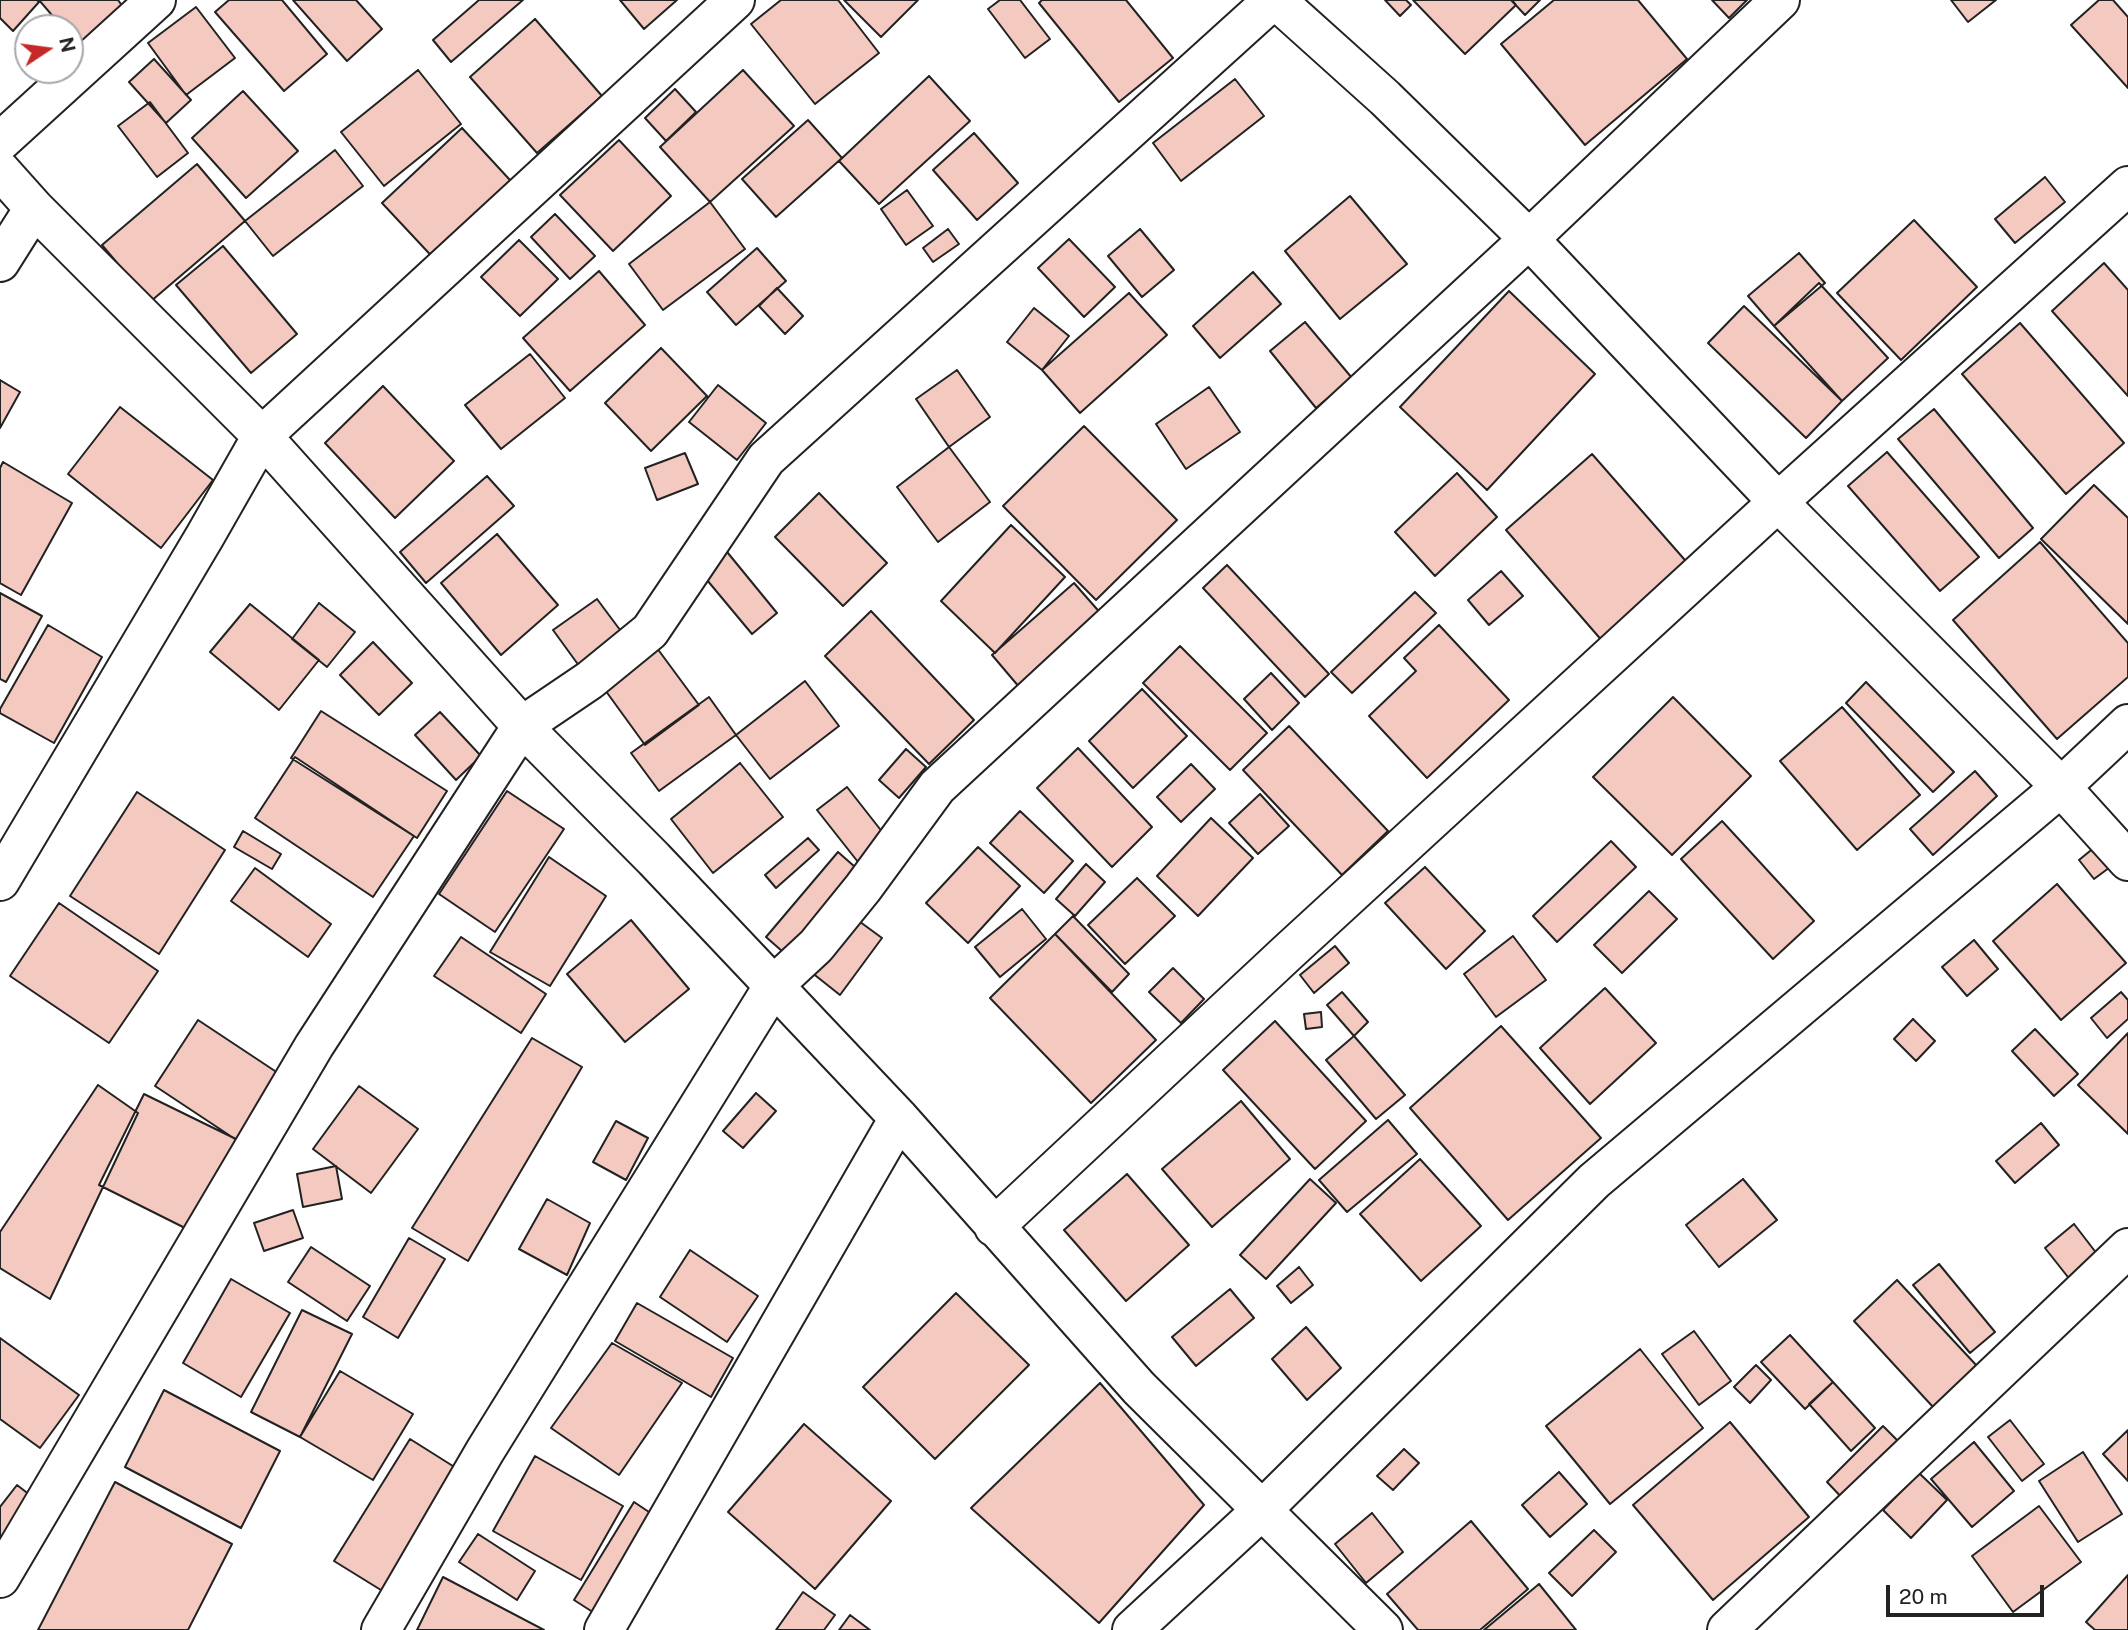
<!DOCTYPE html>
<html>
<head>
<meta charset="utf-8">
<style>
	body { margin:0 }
	#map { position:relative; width:2128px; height:1630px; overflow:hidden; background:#fff; font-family:"Public Sans",sans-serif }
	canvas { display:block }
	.north { position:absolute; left:14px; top:14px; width:70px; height:70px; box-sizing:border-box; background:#fff; border:2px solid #a7a7a7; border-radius:50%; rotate:77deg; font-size:19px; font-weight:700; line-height:28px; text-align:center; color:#222 }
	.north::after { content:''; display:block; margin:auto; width:24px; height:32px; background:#c62828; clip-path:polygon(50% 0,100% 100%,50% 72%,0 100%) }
	.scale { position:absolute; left:1886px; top:1585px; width:158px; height:32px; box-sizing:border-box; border:4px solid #222; border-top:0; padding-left:9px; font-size:21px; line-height:24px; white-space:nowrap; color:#222; -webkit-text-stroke:5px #fff; paint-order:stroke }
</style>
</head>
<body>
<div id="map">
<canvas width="2128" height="1630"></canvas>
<div class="north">N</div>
<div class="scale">20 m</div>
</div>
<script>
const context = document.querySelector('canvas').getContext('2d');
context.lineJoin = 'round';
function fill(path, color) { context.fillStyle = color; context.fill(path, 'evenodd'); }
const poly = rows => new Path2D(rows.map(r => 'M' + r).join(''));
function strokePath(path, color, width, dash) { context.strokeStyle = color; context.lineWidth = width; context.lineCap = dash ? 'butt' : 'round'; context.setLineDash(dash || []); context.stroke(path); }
const building = poly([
	[0,0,37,0,39,2,13,31,0,18,0,0],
	[39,0,118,0,123,7,77,45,70,37,70,28,63,28,39,0],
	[229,0,282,0,327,54,284,91,215,12,229,0],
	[293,0,356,0,382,29,347,61,293,0],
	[479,0,523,0,451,62,433,40,479,0],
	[620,0,677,0,644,29,620,0],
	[781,0,838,0,879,53,815,104,751,24,781,0],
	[844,0,918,0,881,37,844,0],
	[1000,0,1020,0,1050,39,1025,58,988,9,1000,0],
	[1042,0,1126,0,1173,58,1119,102,1039,3,1042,0],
	[1385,0,1406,0,1411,5,1400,16,1385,0],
	[1413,0,1512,0,1516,5,1465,54,1413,0],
	[1511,0,1540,0,1525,15,1511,0],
	[1554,0,1638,0,1687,59,1585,145,1501,44,1554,0],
	[1712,0,1747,0,1729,18,1712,0],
	[1951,0,1996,0,1968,22,1951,0],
	[2099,0,2113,0,2128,17,2128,88,2071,25,2099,0],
	[196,7,235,58,186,95,148,43,196,7],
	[535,19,602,96,537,153,470,77,535,19],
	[154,59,191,100,166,123,129,82,154,59],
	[418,70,461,124,384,186,341,132,418,70],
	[743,70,794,126,710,202,660,147,743,70],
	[929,76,970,121,879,204,839,161,929,76],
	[1235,79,1264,116,1181,181,1153,143,1235,79],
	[675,89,696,112,666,141,645,118,675,89],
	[243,91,298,151,246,198,192,138,243,91],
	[150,102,188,153,157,177,118,126,150,102],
	[808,120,842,158,776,217,742,179,808,120],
	[462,128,533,205,454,280,382,203,462,128],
	[974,133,1018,183,977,220,933,170,974,133],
	[619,140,671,196,613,251,560,195,619,140],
	[335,150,363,186,273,256,245,221,335,150],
	[197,164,245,221,150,302,102,245,197,164],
	[2045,177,2065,202,2015,243,1995,219,2045,177],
	[907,190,933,226,906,245,881,209,907,190],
	[1350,196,1407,264,1340,319,1285,251,1350,196],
	[710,202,745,249,663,310,629,264,710,202],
	[555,214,595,256,570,279,531,237,555,214],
	[1914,220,1977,287,1901,360,1837,293,1914,220],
	[948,229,959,244,933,262,923,248,948,229],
	[1140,229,1174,270,1142,297,1108,256,1140,229],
	[1069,239,1115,287,1084,317,1038,268,1069,239],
	[519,240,558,279,520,316,481,277,519,240],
	[223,246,297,334,251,373,176,285,223,246],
	[757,248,786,281,736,325,707,292,757,248],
	[1799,253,1825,283,1774,326,1748,296,1799,253],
	[2104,263,2128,290,2128,396,2052,311,2104,263],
	[599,271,645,325,570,391,523,338,599,271],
	[1253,272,1281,304,1220,358,1193,326,1253,272],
	[1819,283,1888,358,1842,401,1774,326,1819,283],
	[777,288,803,316,785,334,759,306,777,288],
	[1509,291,1595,374,1487,490,1400,407,1509,291],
	[1129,293,1167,335,1080,413,1042,370,1129,293],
	[1744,306,1842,401,1806,438,1708,343,1744,306],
	[1034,308,1069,336,1042,370,1007,342,1034,308],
	[1305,322,1352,378,1316,408,1270,351,1305,322],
	[2020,323,2124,443,2066,494,1962,374,2020,323],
	[661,348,707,396,651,451,605,403,661,348],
	[530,354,565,398,501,449,465,405,530,354],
	[957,370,990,417,949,447,916,399,957,370],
	[0,380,20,392,0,428,0,380],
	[718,385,766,423,737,460,689,422,718,385],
	[383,386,454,461,395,518,325,443,383,386],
	[1209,387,1240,432,1186,469,1156,424,1209,387],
	[120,407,213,480,161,548,68,474,120,407],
	[1934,409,2033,528,1999,558,1898,439,1934,409],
	[1084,426,1177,520,1096,600,1003,506,1084,426],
	[949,447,990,502,938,542,897,487,949,447],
	[1887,452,1979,557,1940,591,1848,486,1887,452],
	[685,453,698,484,657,500,645,468,685,453],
	[1592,454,1691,567,1604,643,1506,530,1592,454],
	[3,462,72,503,21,595,0,583,0,468,3,462],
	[1457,473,1497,517,1435,576,1395,532,1457,473],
	[487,476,514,506,426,583,400,552,487,476],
	[2094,485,2128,518,2128,624,2041,539,2094,485],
	[819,493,887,563,843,606,775,537,819,493],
	[1011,525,1065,577,995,653,941,601,1011,525],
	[497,534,558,605,501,655,441,583,497,534],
	[2040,542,2128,643,2128,677,2057,739,1953,620,2040,542],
	[723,547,777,613,752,634,697,568,723,547],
	[1227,565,1329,674,1305,697,1203,588,1227,565],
	[1501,571,1523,596,1489,625,1468,600,1501,571],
	[1074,583,1103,616,1020,688,992,655,1074,583],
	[1415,592,1436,613,1352,693,1331,672,1415,592],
	[0,593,42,616,6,682,0,679,0,593],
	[597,599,629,642,585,674,553,630,597,599],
	[319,603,355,632,327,667,292,639,319,603],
	[250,604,319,660,279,710,210,652,250,604],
	[871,611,974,720,929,764,825,656,871,611],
	[48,625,102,657,54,743,0,713,0,709,48,625],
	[1439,625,1509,700,1427,778,1369,716,1416,671,1404,658,1439,625],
	[373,642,412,683,379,715,340,675,373,642],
	[654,644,699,705,645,745,600,683,654,644],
	[1180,646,1267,733,1230,770,1143,683,1180,646],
	[1271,673,1299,703,1272,730,1244,699,1271,673],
	[805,681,839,726,770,779,736,735,805,681],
	[1866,682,1954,772,1933,792,1846,703,1866,682],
	[1142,689,1187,736,1133,788,1089,741,1142,689],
	[709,697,736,735,659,791,631,753,709,697],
	[1673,697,1751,776,1672,855,1593,777,1673,697],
	[1842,707,1920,795,1857,850,1780,761,1842,707],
	[321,711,447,791,417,838,291,758,321,711],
	[440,712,481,756,456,780,415,735,440,712],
	[1289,726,1388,831,1342,875,1243,770,1289,726],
	[1078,748,1152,827,1112,867,1037,788,1078,748],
	[906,749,926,767,899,798,879,780,906,749],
	[295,757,414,836,373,897,255,818,295,757],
	[740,763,783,817,713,873,671,819,740,763],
	[1191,764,1215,789,1181,822,1157,797,1191,764],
	[1975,771,1997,796,1933,855,1910,829,1975,771],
	[847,787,887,838,858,862,817,810,847,787],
	[507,791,564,829,495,932,439,894,507,791],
	[137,792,225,850,159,954,70,896,137,792],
	[1260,794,1289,826,1258,854,1229,823,1260,794],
	[1020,811,1073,861,1044,893,990,843,1020,811],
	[1211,818,1253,858,1198,916,1157,876,1211,818],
	[1722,821,1814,921,1773,959,1681,859,1722,821],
	[243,831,281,854,272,869,234,847,243,831],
	[808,838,819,850,776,888,765,875,808,838],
	[1611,841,1636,867,1557,942,1533,916,1611,841],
	[2101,842,2117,862,2094,879,2079,860,2101,842],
	[978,847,1020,886,968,943,926,903,978,847],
	[838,852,863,874,791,959,766,937,838,852],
	[549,857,606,896,550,986,490,952,549,857],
	[1086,864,1105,882,1075,916,1056,899,1086,864],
	[1425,867,1485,931,1446,969,1385,903,1425,867],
	[255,868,331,924,308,957,231,901,255,868],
	[1137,878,1175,916,1125,964,1088,925,1137,878],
	[2057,884,2126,963,2061,1020,1993,941,2057,884],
	[1649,891,1677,919,1622,973,1594,945,1649,891],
	[59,903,158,971,109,1043,10,976,59,903],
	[1022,909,1046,939,1000,977,975,947,1022,909],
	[852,916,882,938,840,995,811,972,852,916],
	[1073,916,1129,974,1112,992,1055,934,1073,916],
	[631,920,689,989,625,1042,567,974,631,920],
	[1055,934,1156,1040,1091,1103,990,998,1055,934],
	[1513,936,1546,980,1496,1017,1464,974,1513,936],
	[461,937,546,994,521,1033,434,976,461,937],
	[1974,940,1998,969,1967,996,1942,967,1974,940],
	[1335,946,1349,963,1314,993,1300,975,1335,946],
	[1173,968,1204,999,1181,1023,1149,992,1173,968],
	[1605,988,1656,1043,1590,1104,1540,1048,1605,988],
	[1342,992,1368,1022,1354,1036,1327,1005,1342,992],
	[2121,992,2128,1000,2128,1019,2107,1038,2091,1018,2121,992],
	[1321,1012,1322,1027,1306,1029,1304,1014,1321,1012],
	[1913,1019,1935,1041,1916,1061,1894,1039,1913,1019],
	[198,1020,281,1075,238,1141,155,1086,198,1020],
	[1275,1021,1366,1121,1315,1169,1223,1070,1275,1021],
	[1501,1026,1601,1138,1508,1220,1410,1108,1501,1026],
	[2035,1029,2078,1074,2054,1096,2012,1051,2035,1029],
	[2128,1033,2128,1134,2078,1085,2128,1033],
	[1354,1036,1405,1095,1376,1119,1326,1060,1354,1036],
	[532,1038,582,1067,468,1261,412,1228,532,1038],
	[98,1085,138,1113,50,1299,0,1268,0,1232,98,1085],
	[359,1086,418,1129,371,1193,313,1149,359,1086],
	[756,1093,776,1111,743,1148,723,1131,756,1093],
	[144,1094,238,1140,193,1232,99,1185,144,1094],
	[1241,1101,1290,1159,1212,1227,1162,1169,1241,1101],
	[1388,1120,1417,1154,1347,1212,1319,1180,1388,1120],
	[616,1121,648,1138,626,1180,593,1162,616,1121],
	[2041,1123,2059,1145,2015,1183,1996,1161,2041,1123],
	[1420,1159,1481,1226,1421,1281,1360,1214,1420,1159],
	[336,1166,342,1199,303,1207,297,1174,336,1166],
	[1127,1174,1189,1245,1126,1301,1064,1230,1127,1174],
	[1310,1179,1336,1203,1266,1279,1240,1255,1310,1179],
	[1743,1179,1777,1220,1719,1267,1686,1225,1743,1179],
	[547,1199,590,1223,567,1275,519,1249,547,1199],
	[293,1210,303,1238,264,1251,254,1223,293,1210],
	[2074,1224,2104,1263,2075,1286,2045,1248,2074,1224],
	[409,1238,445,1259,398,1338,363,1317,409,1238],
	[311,1247,370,1286,347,1321,288,1282,311,1247],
	[690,1250,758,1296,727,1342,660,1297,690,1250],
	[1939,1264,1995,1332,1970,1353,1913,1285,1939,1264],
	[1299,1267,1313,1285,1291,1303,1277,1286,1299,1267],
	[231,1279,290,1313,241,1397,183,1363,231,1279],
	[1897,1280,1977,1366,1933,1407,1854,1321,1897,1280],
	[1230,1289,1254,1318,1196,1366,1172,1337,1230,1289],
	[956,1293,1029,1365,935,1459,863,1387,956,1293],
	[637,1303,733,1358,711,1397,615,1341,637,1303],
	[302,1310,352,1334,300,1437,251,1412,302,1310],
	[1306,1327,1341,1368,1307,1400,1272,1359,1306,1327],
	[1694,1331,1731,1381,1699,1405,1662,1354,1694,1331],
	[1790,1335,1833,1382,1805,1409,1761,1362,1790,1335],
	[0,1338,79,1395,40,1448,0,1419,0,1338],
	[612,1343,682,1383,619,1475,551,1428,612,1343],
	[1640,1349,1703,1428,1610,1504,1546,1426,1640,1349],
	[1756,1365,1771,1380,1750,1403,1734,1387,1756,1365],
	[340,1371,413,1414,373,1480,300,1437,340,1371],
	[1833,1382,1875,1428,1851,1451,1809,1404,1833,1382],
	[1100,1383,1204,1505,1099,1623,971,1508,1100,1383],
	[164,1390,280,1451,241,1528,125,1467,164,1390],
	[2010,1420,2044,1464,2022,1481,1988,1437,2010,1420],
	[1730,1422,1809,1517,1713,1600,1633,1505,1730,1422],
	[804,1424,891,1501,815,1589,728,1512,804,1424],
	[1883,1426,1904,1447,1847,1503,1827,1482,1883,1426],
	[2128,1430,2128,1481,2103,1454,2128,1430],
	[410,1439,464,1473,389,1595,334,1561,410,1439],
	[1974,1442,2014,1491,1972,1527,1931,1479,1974,1442],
	[1404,1449,1419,1463,1393,1490,1377,1476,1404,1449],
	[2083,1452,2122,1514,2078,1542,2039,1481,2083,1452],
	[535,1456,623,1506,581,1580,493,1531,535,1456],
	[1559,1472,1587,1504,1550,1537,1522,1505,1559,1472],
	[1919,1473,1947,1500,1911,1538,1883,1510,1919,1473],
	[115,1482,232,1544,188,1630,38,1630,115,1482],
	[17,1485,52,1512,0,1541,0,1507,17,1485],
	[634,1502,661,1520,602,1618,574,1600,634,1502],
	[2039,1506,2081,1562,2013,1612,1972,1556,2039,1506],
	[1372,1513,1403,1552,1366,1583,1335,1544,1372,1513],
	[1471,1521,1528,1589,1480,1630,1418,1630,1387,1594,1471,1521],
	[1594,1530,1616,1552,1572,1596,1549,1573,1594,1530],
	[478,1534,535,1571,517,1600,459,1562,478,1534],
	[2128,1575,2128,1630,2095,1630,2086,1622,2128,1575],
	[443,1577,544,1630,417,1630,443,1577],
	[1539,1584,1576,1630,1484,1630,1539,1584],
	[803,1592,835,1615,824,1630,776,1630,803,1592],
	[850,1615,870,1630,839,1630,850,1615]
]);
const minor = poly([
	[1276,0,1385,98,1529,239,1778,502,2061,787,2128,861],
	[0,142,156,0],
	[0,170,34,208,262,436,522,726,654,859,899,1118,1139,1388,1383,1630],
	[0,262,34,208],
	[0,881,205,536,262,436,735,0],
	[994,1227,1287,953,1778,502,2128,186],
	[0,1578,314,1046,522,726,590,680,650,631,766,459,1273,0],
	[381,1630,485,1451,774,985,816,946,863,888,937,787,1529,239,1780,0],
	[604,1630,899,1118],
	[1132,1630,1262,1510,1594,1181,2061,787,2128,724],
	[1727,1630,2128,1248]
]);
fill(building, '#f3c9c0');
strokePath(building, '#222', 2);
strokePath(minor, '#222', 42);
strokePath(minor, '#fff', 38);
</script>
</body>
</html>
